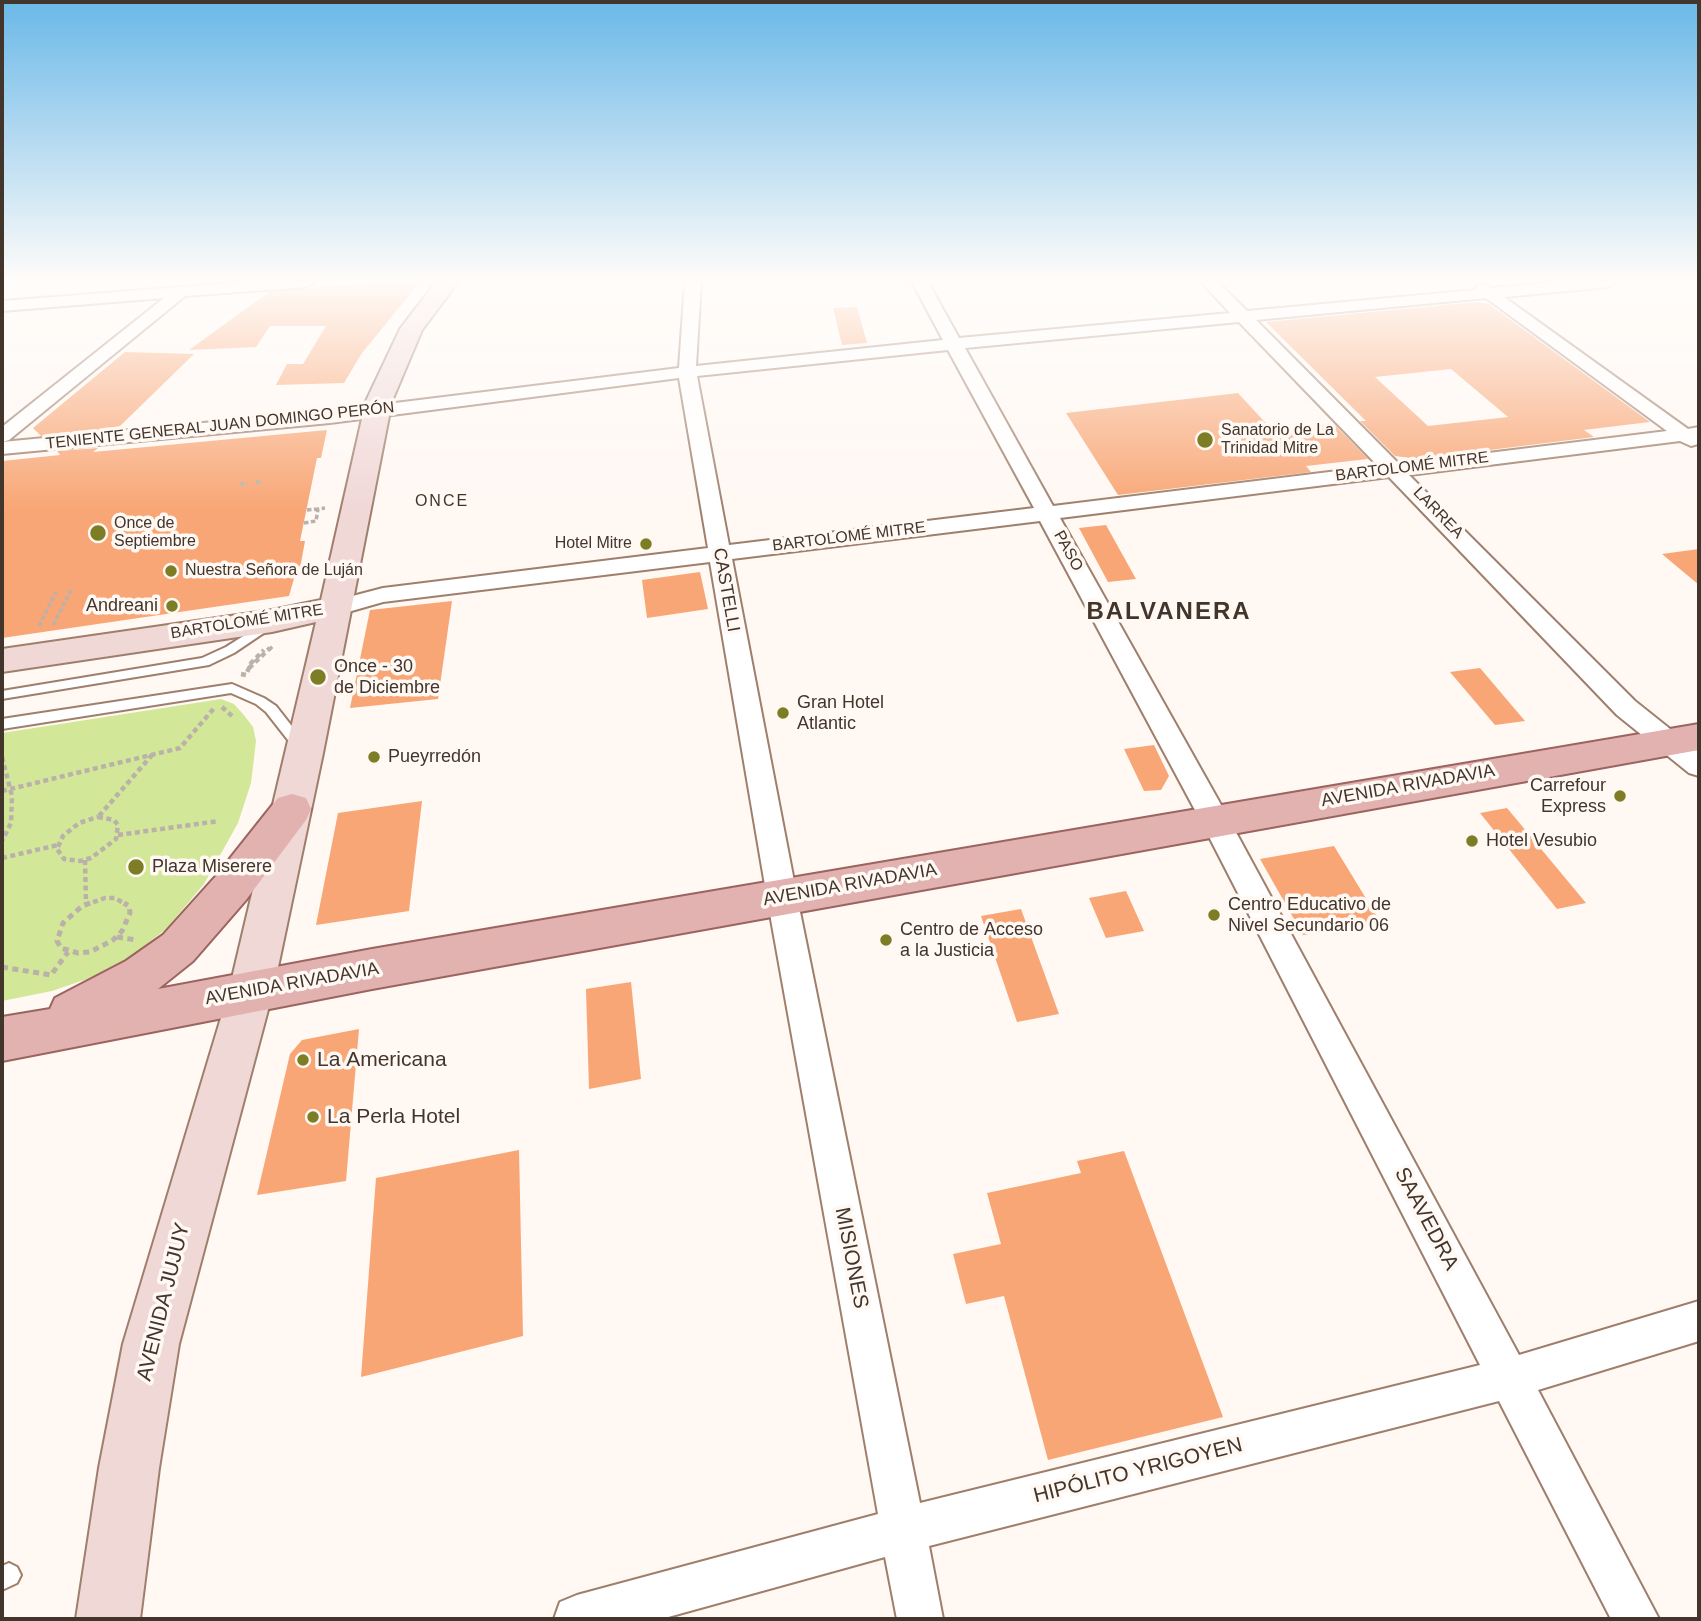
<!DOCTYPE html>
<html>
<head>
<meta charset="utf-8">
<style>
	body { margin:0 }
	#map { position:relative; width:1701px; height:1621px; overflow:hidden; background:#fff8f3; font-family:Arial,sans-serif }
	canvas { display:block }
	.frame { position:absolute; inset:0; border:4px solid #42352c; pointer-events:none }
</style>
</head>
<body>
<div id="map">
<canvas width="1701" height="1621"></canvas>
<div class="frame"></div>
</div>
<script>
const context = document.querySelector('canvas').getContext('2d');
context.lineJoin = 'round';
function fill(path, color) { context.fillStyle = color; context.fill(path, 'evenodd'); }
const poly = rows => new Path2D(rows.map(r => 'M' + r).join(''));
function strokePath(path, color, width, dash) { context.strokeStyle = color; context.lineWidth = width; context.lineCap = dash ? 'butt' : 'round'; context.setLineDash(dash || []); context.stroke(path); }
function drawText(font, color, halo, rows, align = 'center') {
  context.font = font + ' Arial,sans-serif'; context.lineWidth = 7; context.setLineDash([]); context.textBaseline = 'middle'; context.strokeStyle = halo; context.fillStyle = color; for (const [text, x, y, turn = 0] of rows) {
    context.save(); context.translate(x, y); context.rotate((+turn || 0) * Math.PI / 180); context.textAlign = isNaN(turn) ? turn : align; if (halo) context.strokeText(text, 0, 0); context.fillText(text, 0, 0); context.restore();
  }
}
const green = poly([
	[221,699,234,704,243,714,253,727,256,741,251,783,238,823,204,884,167,928,128,959,87,979,52,991,2,1001,2,733]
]);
const building = poly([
	[381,282,420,282,362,353,344,383,276,385,287,364,303,364,326,326,270,326,256,347,189,350,269,292],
	[1477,302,1489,304,1650,422,1584,430,1594,437,1418,459,1395,456,1360,421,1366,421,1266,322],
	[1451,369,1508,417,1428,426,1375,377],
	[857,307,867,343,842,345,833,308],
	[125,352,194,354,118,428,41,436,33,428],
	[1238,393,1273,431,1334,424,1368,459,1306,466,1311,472,1118,495,1066,413],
	[327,430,321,458,317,458,300,541,305,541,299,574,295,575,289,596,2,638,2,461,60,455,57,451,98,448,93,452],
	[1106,525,1136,579,1108,582,1079,528],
	[1699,549,1699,585,1662,554],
	[700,572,708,609,647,618,642,580],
	[452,601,438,699,350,708,370,610],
	[1480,668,1525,721,1495,725,1450,672],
	[1154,745,1169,776,1161,790,1144,791,1124,749],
	[422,801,409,911,316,925,338,813],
	[1507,808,1586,903,1557,909,1480,813],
	[1334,846,1381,923,1303,935,1260,859],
	[1126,891,1144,931,1106,938,1089,898],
	[1021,909,1059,1014,1017,1022,981,916],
	[631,982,641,1079,589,1089,586,989],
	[359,1029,346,1181,257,1195,290,1054,302,1040],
	[519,1150,523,1336,361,1377,376,1178],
	[1124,1151,1223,1417,1048,1460,1004,1296,966,1304,953,1254,1001,1244,987,1193,1081,1173,1077,1161]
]);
const pathFar2 = poly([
	[256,482,262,481],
	[240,484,248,483],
	[307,510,318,509],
	[304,523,316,521,318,509,325,508],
	[53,625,71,590],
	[39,626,56,592],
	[269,650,273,646]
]);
const pathFar1 = poly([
	[249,668,270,648],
	[241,674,246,675,251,663,264,650],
	[222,707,232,716],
	[2,757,12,796,11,823,2,841],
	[2,791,180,748,215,707],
	[99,816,152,755],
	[98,817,114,820,118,825,116,839,91,858,80,861,64,859,57,849,63,836,79,823,98,817],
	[118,835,219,821],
	[2,858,58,845],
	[85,860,86,904],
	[85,905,105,898,115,898,127,905]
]);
const path = poly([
	[90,903,82,906,63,923,57,941,61,948,78,953,90,952,113,940,122,931,130,913,129,906,124,903],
	[117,937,136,940],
	[2,967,51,975,68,952]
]);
const service = poly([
	[267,621,271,622,271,628,234,653,209,665,2,699,2,691,202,658,226,647,267,621],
	[232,684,264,698,276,706,305,743,307,746,305,749,295,749,266,712,256,704,231,693,2,729,2,719,232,684],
	[9,1563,17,1567,21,1575,17,1583,2,1590,2,1566,9,1563]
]);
const minor = poly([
	[246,282,314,282,306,287,185,296,9,440,2,442,2,427,164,298,2,311,2,301,246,282],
	[685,282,701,282,696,366,943,340,912,282,928,282,959,338,1230,313,1201,282,1218,282,1247,311,1476,290,1477,286,1483,284,1492,288,1558,282,1616,282,1608,287,1504,297,1688,429,1699,427,1698,444,1691,446,1680,441,1409,475,1635,701,1699,752,1699,776,1689,773,1617,715,1389,477,1060,518,1225,812,1519,1355,1699,1301,1699,1341,1538,1390,1659,1619,1611,1619,1499,1401,929,1546,943,1619,897,1619,885,1557,661,1619,554,1619,560,1602,577,1595,878,1514,767,897,710,562,383,602,334,616,326,613,322,608,326,603,383,588,708,548,679,378,330,423,2,454,2,442,330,411,679,368,685,282],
	[1486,298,1667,431,1399,464,1256,320,1486,298],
	[1239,322,1378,466,1053,506,965,348,1239,322],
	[948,350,1034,508,729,545,697,376,948,350],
	[1040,521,1203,825,1480,1365,920,1503,797,897,732,559,1040,521]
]);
const secondary = poly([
	[436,282,458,282,422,330,392,401,323,753,273,991,179,1344,159,1468,140,1619,76,1619,99,1468,123,1344,229,991,316,622,272,632,2,672,2,649,272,610,321,600,366,401,400,329,436,282]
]);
const primary = poly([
	[1699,724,1699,750,372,989,2,1061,2,1017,50,1009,55,998,126,961,163,935,216,876,278,798,292,794,306,798,311,809,306,820,246,900,193,961,158,989,372,949,1699,724]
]);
const markers = [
	[1205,440,9,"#7d7d25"],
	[98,533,9,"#7d7d25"],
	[646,544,7,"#7d7d25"],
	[171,571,7,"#7d7d25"],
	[172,606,7,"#7d7d25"],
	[318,677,9,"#7d7d25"],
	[783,713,7,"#7d7d25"],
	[374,757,7,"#7d7d25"],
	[1620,796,7,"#7d7d25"],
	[1472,841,7,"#7d7d25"],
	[136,867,9,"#7d7d25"],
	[1214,915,7,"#7d7d25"],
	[886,940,7,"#7d7d25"],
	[303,1060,7,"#7d7d25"],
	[313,1117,7,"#7d7d25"]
];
const farStreetnames = [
	["TENIENTE GENERAL JUAN DOMINGO PERÓN",220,426,-6],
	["BARTOLOMÉ MITRE",1412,467,-7],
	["LARREA",1438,513,46],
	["BARTOLOMÉ MITRE",849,537,-7],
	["PASO",1068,551,61],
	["BARTOLOMÉ MITRE",247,622,-9]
];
const farPoinames = [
	["Sanatorio de La",1221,431],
	["Trinidad Mitre",1221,449],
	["Once de",114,524],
	["Septiembre",114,542],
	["Hotel Mitre",632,544,"right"],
	["Nuestra Señora de Luján",185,571]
];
const farNeighbourhoodnames = [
	["ONCE",442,502]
];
const streetNames = [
	["CASTELLI",726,590,80],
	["AVENIDA RIVADAVIA",1408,786,-10],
	["AVENIDA RIVADAVIA",850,885,-10],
	["AVENIDA RIVADAVIA",292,984,-10]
];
const poiNames = [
	["Andreani",158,606,"right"],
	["Once - 30",334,667],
	["de Diciembre",334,688],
	["Gran Hotel",797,703],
	["Atlantic",797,724],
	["Pueyrredón",388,757],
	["Carrefour",1606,786,"right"],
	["Express",1606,807,"right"],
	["Hotel Vesubio",1486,841],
	["Plaza Miserere",152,867],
	["Centro Educativo de",1228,905],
	["Nivel Secundario 06",1228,926],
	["Centro de Acceso",900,930],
	["a la Justicia",900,951]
];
const nearPoinames = [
	["La Americana",317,1060],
	["La Perla Hotel",327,1117]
];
const nearStreetnames = [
	["SAAVEDRA",1426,1219,62],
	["MISIONES",851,1258,79],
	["AVENIDA JUJUY",164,1302,-76],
	["HIPÓLITO YRIGOYEN",1138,1471,-14]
];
const districtNames = [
	["BALVANERA",1169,612]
];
fill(green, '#d2e798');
fill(building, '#f8a675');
strokePath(service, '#9f7f6c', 4);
strokePath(minor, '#9f7f6c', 4);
strokePath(secondary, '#9f7f6c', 4);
strokePath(primary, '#9c645f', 4);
strokePath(pathFar2, '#bab1aa', 3.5, [4.5, 2.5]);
strokePath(pathFar1, '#bab1aa', 4.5, [5, 3.5]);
strokePath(path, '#bab1aa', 5, [6, 4.5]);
fill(service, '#fff');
fill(minor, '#fff');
fill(secondary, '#f0d8d7');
fill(primary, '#e1b2af');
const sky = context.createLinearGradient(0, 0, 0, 509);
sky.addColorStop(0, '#6ab8e8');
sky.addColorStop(0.55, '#fffcfa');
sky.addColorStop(1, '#fffcfa00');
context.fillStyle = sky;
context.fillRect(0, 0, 1701, 509);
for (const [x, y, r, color] of markers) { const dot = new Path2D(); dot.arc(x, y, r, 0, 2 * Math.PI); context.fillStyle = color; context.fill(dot); strokePath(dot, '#fff8f3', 2.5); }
drawText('16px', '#42352c', '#fff8f3', farStreetnames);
drawText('16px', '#42352c', '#fff8f3', farPoinames, 'left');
context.letterSpacing = '2px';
drawText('16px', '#42352c', '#fff8f3', farNeighbourhoodnames);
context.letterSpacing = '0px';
drawText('18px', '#42352c', '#fff8f3', streetNames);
drawText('18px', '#42352c', '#fff8f3', poiNames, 'left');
drawText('21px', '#42352c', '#fff8f3', nearPoinames, 'left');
drawText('21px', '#42352c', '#fff8f3', nearStreetnames);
context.letterSpacing = '2px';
drawText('bold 24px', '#42352c', '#fff8f3', districtNames);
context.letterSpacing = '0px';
</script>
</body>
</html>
